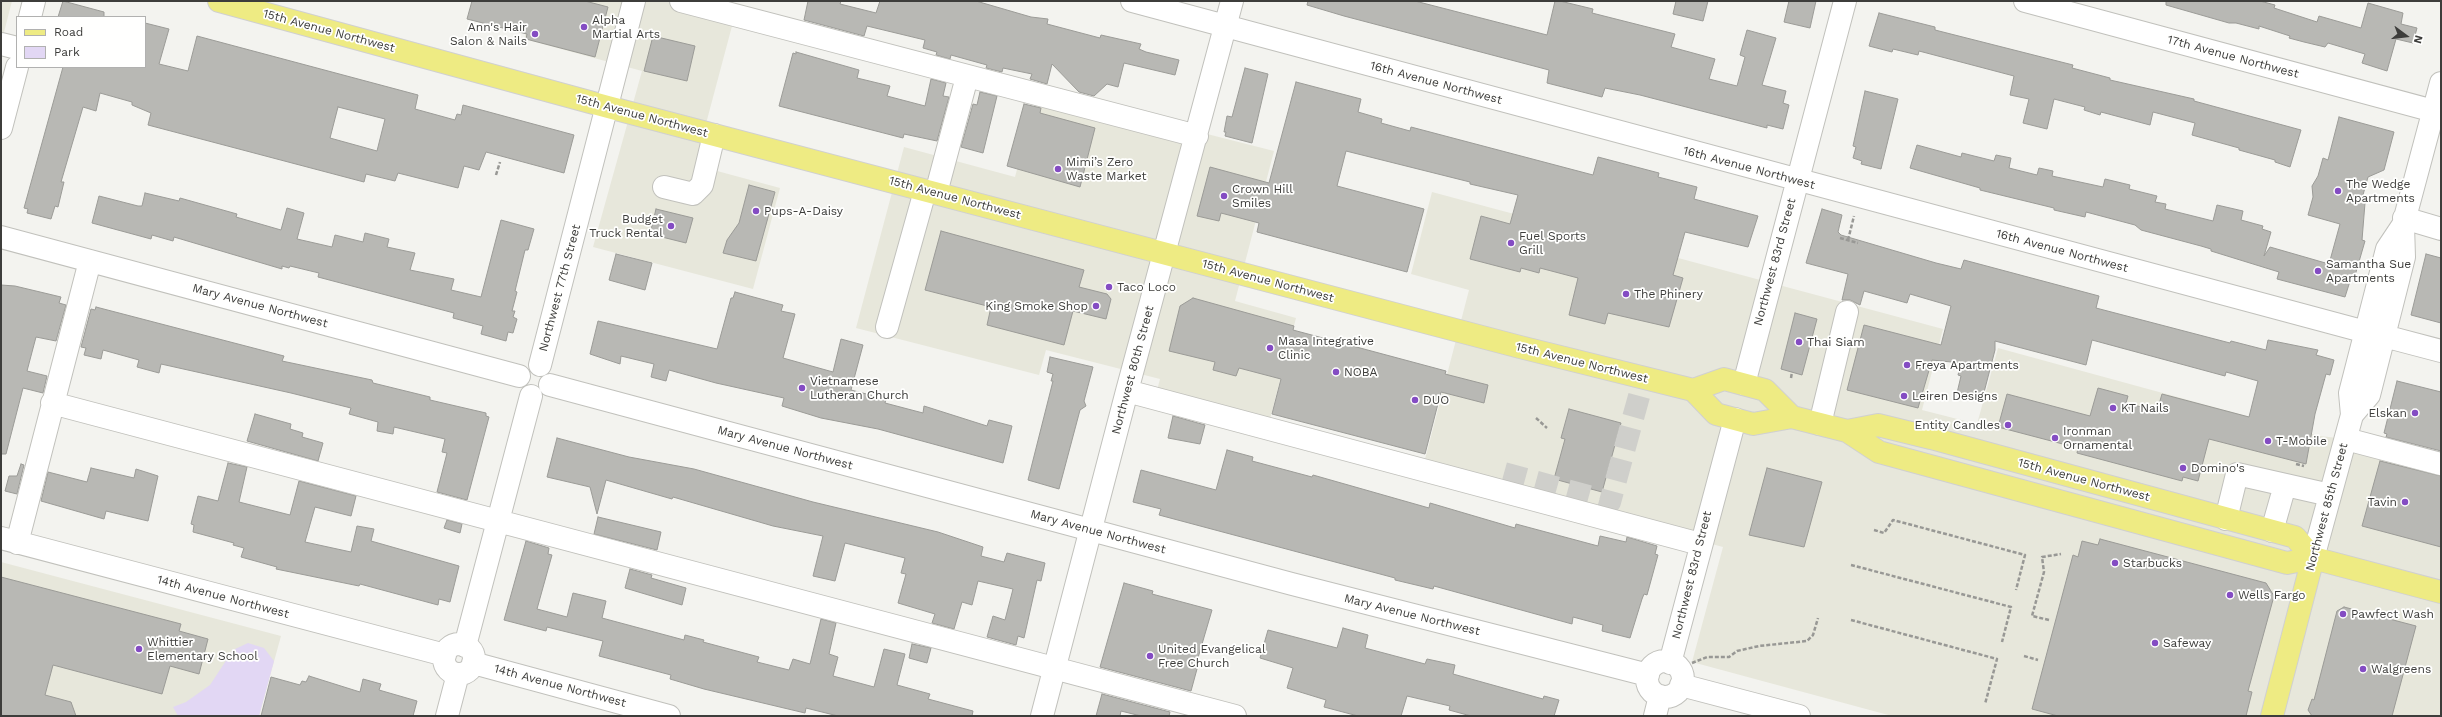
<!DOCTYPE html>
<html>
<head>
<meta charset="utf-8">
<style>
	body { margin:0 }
	#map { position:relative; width:2442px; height:717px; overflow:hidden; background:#f3f3ef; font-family:"Work Sans",sans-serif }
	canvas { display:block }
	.frame { position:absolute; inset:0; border:2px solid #3d3d3b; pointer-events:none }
	.legend { position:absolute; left:16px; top:16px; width:130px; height:52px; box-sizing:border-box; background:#fffffe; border:1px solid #b1b1b0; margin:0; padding:5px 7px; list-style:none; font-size:12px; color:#3d3d3b }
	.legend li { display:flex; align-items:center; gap:8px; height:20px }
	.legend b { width:20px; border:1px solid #b1b1b0 }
	.north { position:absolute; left:2386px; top:16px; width:40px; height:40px; -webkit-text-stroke:3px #fffffe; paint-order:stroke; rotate:105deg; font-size:11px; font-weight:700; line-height:16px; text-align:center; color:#3d3d3b }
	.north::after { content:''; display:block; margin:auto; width:14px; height:18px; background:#3d3d3b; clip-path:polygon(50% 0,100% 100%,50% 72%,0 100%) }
</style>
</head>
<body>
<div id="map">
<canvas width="2442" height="717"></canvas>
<div class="frame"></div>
<ul class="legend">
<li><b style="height:5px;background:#eeeb83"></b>Road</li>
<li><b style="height:11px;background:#e2d7f4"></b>Park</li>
</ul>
<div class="north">N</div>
</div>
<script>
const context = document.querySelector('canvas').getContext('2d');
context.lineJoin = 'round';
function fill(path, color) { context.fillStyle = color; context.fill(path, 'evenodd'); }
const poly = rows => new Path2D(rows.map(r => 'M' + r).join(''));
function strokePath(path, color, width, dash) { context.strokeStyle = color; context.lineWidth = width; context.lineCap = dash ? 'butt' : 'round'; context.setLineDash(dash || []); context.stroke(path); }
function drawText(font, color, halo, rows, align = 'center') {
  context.font = font + ' "Work Sans",sans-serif'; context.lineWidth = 3.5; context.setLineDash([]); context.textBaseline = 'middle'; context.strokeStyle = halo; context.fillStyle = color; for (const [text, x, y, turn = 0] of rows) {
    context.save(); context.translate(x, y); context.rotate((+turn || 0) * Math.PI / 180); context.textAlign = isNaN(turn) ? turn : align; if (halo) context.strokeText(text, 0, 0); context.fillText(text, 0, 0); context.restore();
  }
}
const built = poly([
	[1,1,12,1,1,44],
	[570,1,698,1,736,11,695,165,780,188,753,289,593,247,642,71,524,39,528,25],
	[1038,91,1274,151,1235,301,1296,318,1269,423,1156,394,1160,379,1046,350,1039,375,856,328,904,147,1015,177],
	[1432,192,1943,329,1922,410,1977,424,1998,348,2320,436,2346,439,2441,465,2441,716,1892,716,1692,662,1723,547,1423,467,1469,290,1411,274],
	[1,562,281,636,259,716,1,716]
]);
const green = poly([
	[248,643,264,648,274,661,259,716,178,716,173,707,186,702,210,685,233,650]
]);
const building = poly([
	[63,1,104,12,104,17,58,17,63,1],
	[472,1,585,1,608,7,595,57,526,39,527,34,467,19,472,1],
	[808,1,841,1,840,4,876,13,880,1,976,1,1031,17,1048,19,1047,24,1100,38,1101,35,1141,44,1139,49,1146,52,1179,60,1175,75,1124,63,1118,87,1107,84,1094,96,1079,92,1052,64,1047,84,1030,79,1032,74,1003,68,1002,72,986,68,987,65,951,55,950,59,936,55,937,52,923,48,925,40,867,26,864,36,804,20,808,1],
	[1308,1,1415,1,1547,35,1555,1,1560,1,1593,9,1592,13,1675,34,1671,47,1715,59,1709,79,1737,86,1745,57,1740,55,1747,30,1776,38,1762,85,1786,91,1783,103,1789,105,1783,129,1767,125,1767,128,1640,95,1605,88,1602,97,1547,83,1549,70,1344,16,1307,5,1308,1],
	[1676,1,1708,1,1703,21,1673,14,1676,1],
	[1789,1,1816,1,1810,28,1784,22,1789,1],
	[2166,1,2260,1,2275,5,2274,8,2317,22,2319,16,2361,28,2368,3,2403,13,2401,24,2417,28,2413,43,2396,39,2387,71,2362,63,2365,54,2328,43,2325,47,2304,42,2289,38,2290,36,2259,26,2259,29,2236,23,2229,23,2166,5,2166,1],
	[1879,13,1935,27,1935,30,2073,65,2072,68,2110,78,2110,80,2194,99,2194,101,2301,130,2290,167,2275,162,2275,160,2239,150,2239,148,2192,135,2195,123,2153,112,2150,125,2101,112,2100,115,2084,110,2085,107,2054,99,2047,129,2023,123,2029,99,2010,95,2014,76,1919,51,1918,55,1893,49,1892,52,1869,46,1879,13],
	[145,23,169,29,159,64,188,71,197,36,418,95,415,109,455,120,457,114,461,115,463,105,574,135,564,173,486,152,479,170,464,166,458,188,398,173,395,181,366,174,364,182,148,125,151,113,132,105,132,102,100,93,96,111,83,107,61,182,64,182,58,207,55,206,51,219,27,213,28,209,24,208,63,67,145,67,145,23],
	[338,107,385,119,377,151,330,138,338,107],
	[653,36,695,46,687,81,644,71,653,36],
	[796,52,859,70,857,78,890,86,887,96,925,106,931,79,946,83,943,96,949,97,937,141,904,134,903,138,779,106,793,53,796,54,796,52],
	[1245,68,1268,74,1252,143,1225,136,1226,132,1224,132,1227,116,1232,117,1245,68],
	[1296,82,1361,99,1358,112,1382,119,1381,123,1410,131,1411,127,1593,175,1598,157,1659,173,1658,177,1697,187,1694,199,1758,216,1748,247,1685,232,1673,275,1683,278,1669,327,1608,313,1605,324,1569,315,1578,278,1540,268,1539,273,1521,268,1520,272,1470,259,1481,216,1510,224,1518,195,1470,184,1470,182,1346,151,1337,186,1424,209,1407,272,1257,232,1259,223,1221,213,1219,221,1197,216,1210,167,1269,183,1296,82],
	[1865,91,1898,99,1881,169,1861,164,1862,161,1853,158,1856,147,1853,146,1865,91],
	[980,92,997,96,983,153,961,147,973,104,977,105,980,92],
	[1024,104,1041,108,1040,113,1095,128,1080,187,1007,166,1024,104],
	[2339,117,2394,132,2384,170,2368,177,2361,202,2365,203,2362,240,2365,241,2354,279,2351,278,2345,297,2277,279,2279,272,2211,251,2211,249,2201,246,2141,230,2135,225,2086,212,2085,217,2054,210,2054,208,1980,190,1980,188,1910,168,1917,145,1961,157,1962,153,1994,161,1996,155,2011,158,2009,168,2037,175,2039,168,2053,171,2052,176,2103,187,2105,179,2130,185,2129,189,2157,196,2155,202,2166,204,2165,209,2213,221,2217,205,2243,211,2241,220,2263,226,2262,229,2271,232,2264,256,2270,247,2329,264,2340,224,2308,215,2313,197,2312,186,2318,176,2323,158,2328,160,2339,117],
	[749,185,775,192,756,261,723,253,727,240,739,223,749,185],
	[145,193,179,201,180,198,237,214,236,217,281,230,287,208,304,213,297,239,332,247,335,235,363,242,365,233,389,239,387,247,415,253,410,270,454,279,451,290,481,297,501,220,534,229,528,250,525,250,515,291,517,292,512,311,515,311,513,317,517,319,513,333,508,332,506,341,481,334,483,326,453,318,454,313,318,277,319,273,290,266,289,268,282,266,282,269,174,237,173,241,152,235,151,239,92,223,99,196,138,206,142,206,145,193],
	[656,209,693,218,686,243,650,234,656,209],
	[1822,209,1842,215,1838,232,1841,235,1936,263,1961,269,1964,260,2099,296,2096,308,2230,343,2231,341,2266,350,2268,340,2318,350,2316,355,2334,360,2330,375,2326,374,2315,414,2306,464,2209,439,2198,481,2183,477,2182,481,2077,453,2078,448,1998,427,2007,394,2090,416,2098,388,2128,396,2126,403,2157,411,2162,394,2249,417,2258,381,2226,372,2225,376,2092,340,2086,365,1995,341,1995,350,1982,400,1957,393,1961,376,1958,375,1961,363,1932,360,1918,408,1847,390,1864,325,1941,345,1951,306,1910,294,1907,303,1864,291,1860,305,1850,300,1842,300,1848,274,1806,263,1822,209],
	[941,231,1084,270,1079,287,1107,294,1111,299,1106,319,1073,311,1064,345,987,325,991,307,925,290,941,231],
	[616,254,652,263,645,290,609,280,616,254],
	[2426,254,2441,258,2441,323,2411,315,2426,254],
	[1,285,15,286,61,297,59,303,66,305,56,341,36,337,27,371,47,376,43,393,23,388,6,454,1,454,1,285],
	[735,292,783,305,781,311,795,314,783,358,833,372,841,339,863,345,851,390,886,399,885,403,923,413,924,406,987,426,989,420,1012,426,1003,463,878,429,821,418,782,406,784,398,716,383,669,370,666,381,651,377,654,364,621,356,620,364,590,354,598,321,717,349,731,298,733,298,735,292],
	[1193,298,1294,326,1293,330,1446,371,1445,374,1488,385,1484,403,1441,392,1425,454,1272,414,1281,379,1239,368,1236,376,1213,370,1215,362,1169,351,1180,306,1193,298],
	[96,307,284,356,282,361,372,380,373,383,430,397,430,400,486,413,486,416,489,417,467,500,437,492,447,453,442,452,445,439,394,427,393,434,377,431,378,422,349,414,351,408,291,393,161,364,159,373,137,367,139,360,103,350,101,359,84,355,86,348,81,347,91,309,95,310,96,307],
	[1795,313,1817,319,1802,375,1781,369,1795,313],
	[1050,357,1093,367,1084,401,1086,406,1080,410,1059,489,1028,480,1053,381,1051,381,1053,374,1047,372,1050,357],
	[2397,381,2441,392,2441,451,2386,437,2387,434,2384,433,2397,381],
	[1569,409,1621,423,1602,492,1554,479,1565,439,1561,438,1569,409],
	[255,414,291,424,290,429,303,433,302,437,323,443,318,461,247,441,255,414],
	[1173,416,1205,425,1200,444,1168,438,1173,416],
	[557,438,629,457,694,469,813,502,938,532,983,547,981,556,1004,562,1007,553,1045,563,1041,581,1037,580,1024,638,1018,636,1016,645,987,637,993,616,1005,620,1013,589,978,581,972,605,962,602,954,629,932,623,935,614,898,603,906,574,901,573,905,558,845,543,835,581,813,576,823,536,773,526,673,497,672,499,606,480,597,514,590,487,547,477,557,438],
	[1227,450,1253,457,1252,461,1312,477,1313,475,1429,508,1430,503,1515,528,1516,524,1598,546,1600,536,1626,542,1627,537,1657,546,1655,554,1658,555,1647,595,1644,594,1642,599,1630,638,1602,631,1603,625,1573,617,1572,624,1434,586,1433,589,1395,580,1395,578,1159,515,1161,509,1133,502,1141,470,1216,490,1227,450],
	[2380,461,2441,476,2441,547,2362,526,2380,461],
	[228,463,247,467,239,502,290,515,299,481,356,496,351,516,315,507,305,542,351,552,357,526,374,529,371,541,459,566,450,602,439,599,438,605,360,584,359,586,276,569,277,567,241,557,244,548,233,545,234,543,193,532,194,525,191,524,198,496,218,501,228,463],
	[21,464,24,465,17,494,5,491,9,476,17,476,21,464],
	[91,468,134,478,136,469,158,476,148,521,106,511,104,519,41,501,48,472,87,482,91,468],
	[1767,468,1822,482,1804,547,1749,535,1767,468],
	[598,517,661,532,657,550,594,534,598,517],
	[447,520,462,524,460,533,444,528,447,520],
	[2100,539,2266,583,2274,596,2248,691,2252,692,2246,716,2058,716,2032,709,2073,555,2078,557,2082,541,2098,545,2100,539],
	[526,541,549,548,548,554,552,555,537,609,567,617,573,593,606,601,602,618,684,640,685,635,704,640,703,642,759,657,757,662,789,670,793,659,810,664,821,619,836,623,829,654,838,657,833,676,874,687,884,649,905,654,897,685,930,694,928,699,973,711,972,716,838,716,806,708,805,713,704,689,670,679,671,675,599,656,603,641,547,627,546,631,504,620,526,541],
	[630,569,652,575,651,578,686,588,682,605,625,588,630,569],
	[1,577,181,624,179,631,208,639,199,674,170,666,162,694,53,665,45,695,71,702,76,716,1,716,1,577],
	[1124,583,1153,591,1152,594,1212,610,1195,668,1197,669,1191,691,1100,667,1124,583],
	[2344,607,2416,626,2392,716,2312,716,2308,710,2312,699,2314,700,2337,611,2344,607],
	[1343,628,1368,635,1365,648,1425,664,1427,659,1455,665,1453,674,1543,699,1544,696,1559,700,1554,716,1471,716,1449,710,1450,706,1407,696,1401,716,1358,716,1324,707,1326,700,1287,688,1293,668,1260,658,1268,630,1337,648,1343,628],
	[912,644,931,648,927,663,909,658,912,644],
	[309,676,360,692,363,679,381,684,379,690,417,701,413,716,261,716,271,677,300,685,302,681,306,682,309,676],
	[1102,694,1170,712,1169,716,1141,716,1121,711,1120,716,1096,716,1102,694]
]);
const minorTunnel = poly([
	[1504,473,1610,502,1644,378]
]);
const path = poly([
	[496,175,500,162],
	[1840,238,1858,243],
	[1848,240,1854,216],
	[1791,378,1792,372],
	[1536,418,1547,428],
	[2296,464,2304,466],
	[1874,530,1884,533,1893,520,2025,555,2016,590],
	[1851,565,2011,607,2002,642],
	[1851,620,1997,659,1985,704],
	[2049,620,2032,616,2044,572,2042,557,2061,554],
	[2024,656,2038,660],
	[1692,663,1707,657,1729,657,1737,651,1759,646,1807,641,1813,635,1818,618]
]);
const minor = poly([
	[681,1,1197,136],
	[1132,1,2366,332],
	[2025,1,2441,113],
	[30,17,34,1],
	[1,44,17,48],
	[1,128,17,67],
	[664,187,693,194,702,185,714,135],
	[936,193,967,77],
	[2404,218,2441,229],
	[1,237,519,376],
	[887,327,925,191],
	[2384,336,2441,351],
	[540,365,634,1],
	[1744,384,1845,1],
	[550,385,1292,584,1648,675],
	[1127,391,1700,544],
	[52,403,1235,716],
	[2352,415,2369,395,2404,257,2403,225],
	[1820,424,1847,312],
	[2346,439,2441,464],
	[2226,519,2237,474,2330,495],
	[2272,531,2285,485],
	[1,538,445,655],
	[17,543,90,261],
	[2313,558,2352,415,2350,393,2387,249,2403,225,2441,83],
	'444 659a15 15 0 1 1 30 0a15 15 0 1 1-30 0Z',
	[465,646,531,396],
	'1647 679a18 18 0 1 1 36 0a18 18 0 1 1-36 0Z',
	[473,663,669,716],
	[1670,663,1735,419],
	[1681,685,1799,716],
	[447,716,458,674],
	[1042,716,1127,391,1232,1],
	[1655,716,1660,696]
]);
const major = poly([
	[219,1,608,107,1520,347,1693,390,1716,414,1753,424,1792,417,1847,431,1879,452,2287,563,2313,558,2441,592],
	[1693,390,1724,379,1765,390,1792,417],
	[1847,431,1878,425,1931,438,2295,537,2313,558],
	[2272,716,2313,558]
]);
const markers = [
	[584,27,4,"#844cc3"],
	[535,34,4,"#844cc3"],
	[1058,169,4,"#844cc3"],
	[2338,191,4,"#844cc3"],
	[1224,196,4,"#844cc3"],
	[756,211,4,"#844cc3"],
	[671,226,4,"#844cc3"],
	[1511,243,4,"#844cc3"],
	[2318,271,4,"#844cc3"],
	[1109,287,4,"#844cc3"],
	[1626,294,4,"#844cc3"],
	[1096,306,4,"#844cc3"],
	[1799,342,4,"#844cc3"],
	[1270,348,4,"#844cc3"],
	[1907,365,4,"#844cc3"],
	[1336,372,4,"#844cc3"],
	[802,388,4,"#844cc3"],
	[1904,396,4,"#844cc3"],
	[1415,400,4,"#844cc3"],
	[2113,408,4,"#844cc3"],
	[2415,413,4,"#844cc3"],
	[2008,425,4,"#844cc3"],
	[2055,438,4,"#844cc3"],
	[2268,441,4,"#844cc3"],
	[2183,468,4,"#844cc3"],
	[2405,502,4,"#844cc3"],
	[2115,563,4,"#844cc3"],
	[2230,595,4,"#844cc3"],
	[2343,614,4,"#844cc3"],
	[2155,643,4,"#844cc3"],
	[139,649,4,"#844cc3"],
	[1150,656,4,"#844cc3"],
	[2363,669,4,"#844cc3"]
];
const poiNames = [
	["Alpha",592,20],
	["Martial Arts",592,34],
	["Ann's Hair",527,27,"right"],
	["Salon & Nails",527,41,"right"],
	["Mimi’s Zero",1066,162],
	["Waste Market",1066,176],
	["The Wedge",2346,184],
	["Apartments",2346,198],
	["Crown Hill",1232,189],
	["Smiles",1232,203],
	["Pups-A-Daisy",764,211],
	["Budget",663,219,"right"],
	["Truck Rental",663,233,"right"],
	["Fuel Sports",1519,236],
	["Grill",1519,250],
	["Samantha Sue",2326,264],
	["Apartments",2326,278],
	["Taco Loco",1117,287],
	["The Phinery",1634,294],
	["King Smoke Shop",1088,306,"right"],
	["Masa Integrative",1278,341],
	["Clinic",1278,355],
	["Thai Siam",1807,342],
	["Freya Apartments",1915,365],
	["NOBA",1344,372],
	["Vietnamese",810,381],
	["Lutheran Church",810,395],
	["Leiren Designs",1912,396],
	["DUO",1423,400],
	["KT Nails",2121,408],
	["Elskan",2407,413,"right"],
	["Entity Candles",2000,425,"right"],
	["Ironman",2063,431],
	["Ornamental",2063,445],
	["T-Mobile",2276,441],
	["Domino's",2191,468],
	["Tavin",2397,502,"right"],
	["Starbucks",2123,563],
	["Wells Fargo",2238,595],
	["Pawfect Wash",2351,614],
	["Whittier",147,642],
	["Elementary School",147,656],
	["Safeway",2163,643],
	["United Evangelical",1158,649],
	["Free Church",1158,663],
	["Walgreens",2371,669]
];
const streetNames = [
	["15th Avenue Northwest",329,31,15],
	["17th Avenue Northwest",2233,57,15],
	["16th Avenue Northwest",1436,83,15],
	["15th Avenue Northwest",642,116,15],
	["16th Avenue Northwest",1749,168,15],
	["15th Avenue Northwest",955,198,15],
	["16th Avenue Northwest",2062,251,15],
	["Northwest 83rd Street",1775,262,-75],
	["15th Avenue Northwest",1268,281,15],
	["Northwest 77th Street",560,288,-75],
	["Mary Avenue Northwest",260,306,15],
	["15th Avenue Northwest",1582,363,14],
	["Northwest 80th Street",1133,370,-75],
	["Mary Avenue Northwest",785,448,15],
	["15th Avenue Northwest",2084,480,15],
	["Northwest 85th Street",2327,507,-75],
	["Mary Avenue Northwest",1098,532,15],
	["Northwest 83rd Street",1692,575,-76],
	["14th Avenue Northwest",223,597,15],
	["Mary Avenue Northwest",1412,615,14],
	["14th Avenue Northwest",560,686,15]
];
fill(built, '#e7e7db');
fill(green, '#e2d7f4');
fill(building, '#b8b8b4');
strokePath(building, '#9b9b97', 1);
strokePath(minorTunnel, '#cfcfcb', 22, [22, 11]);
strokePath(minor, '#c1c1bc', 24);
strokePath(major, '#d0d0d0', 24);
strokePath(path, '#989895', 2.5, [4, 2]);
strokePath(minor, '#fff', 22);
strokePath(major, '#eeeb83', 22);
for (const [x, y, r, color] of markers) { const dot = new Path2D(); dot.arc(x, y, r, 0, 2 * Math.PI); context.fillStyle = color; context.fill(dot); strokePath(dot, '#fffffe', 1.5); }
drawText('12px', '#3d3d3b', '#fffffe', poiNames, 'left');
drawText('12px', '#3d3d3b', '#fffffe', streetNames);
</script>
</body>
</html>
